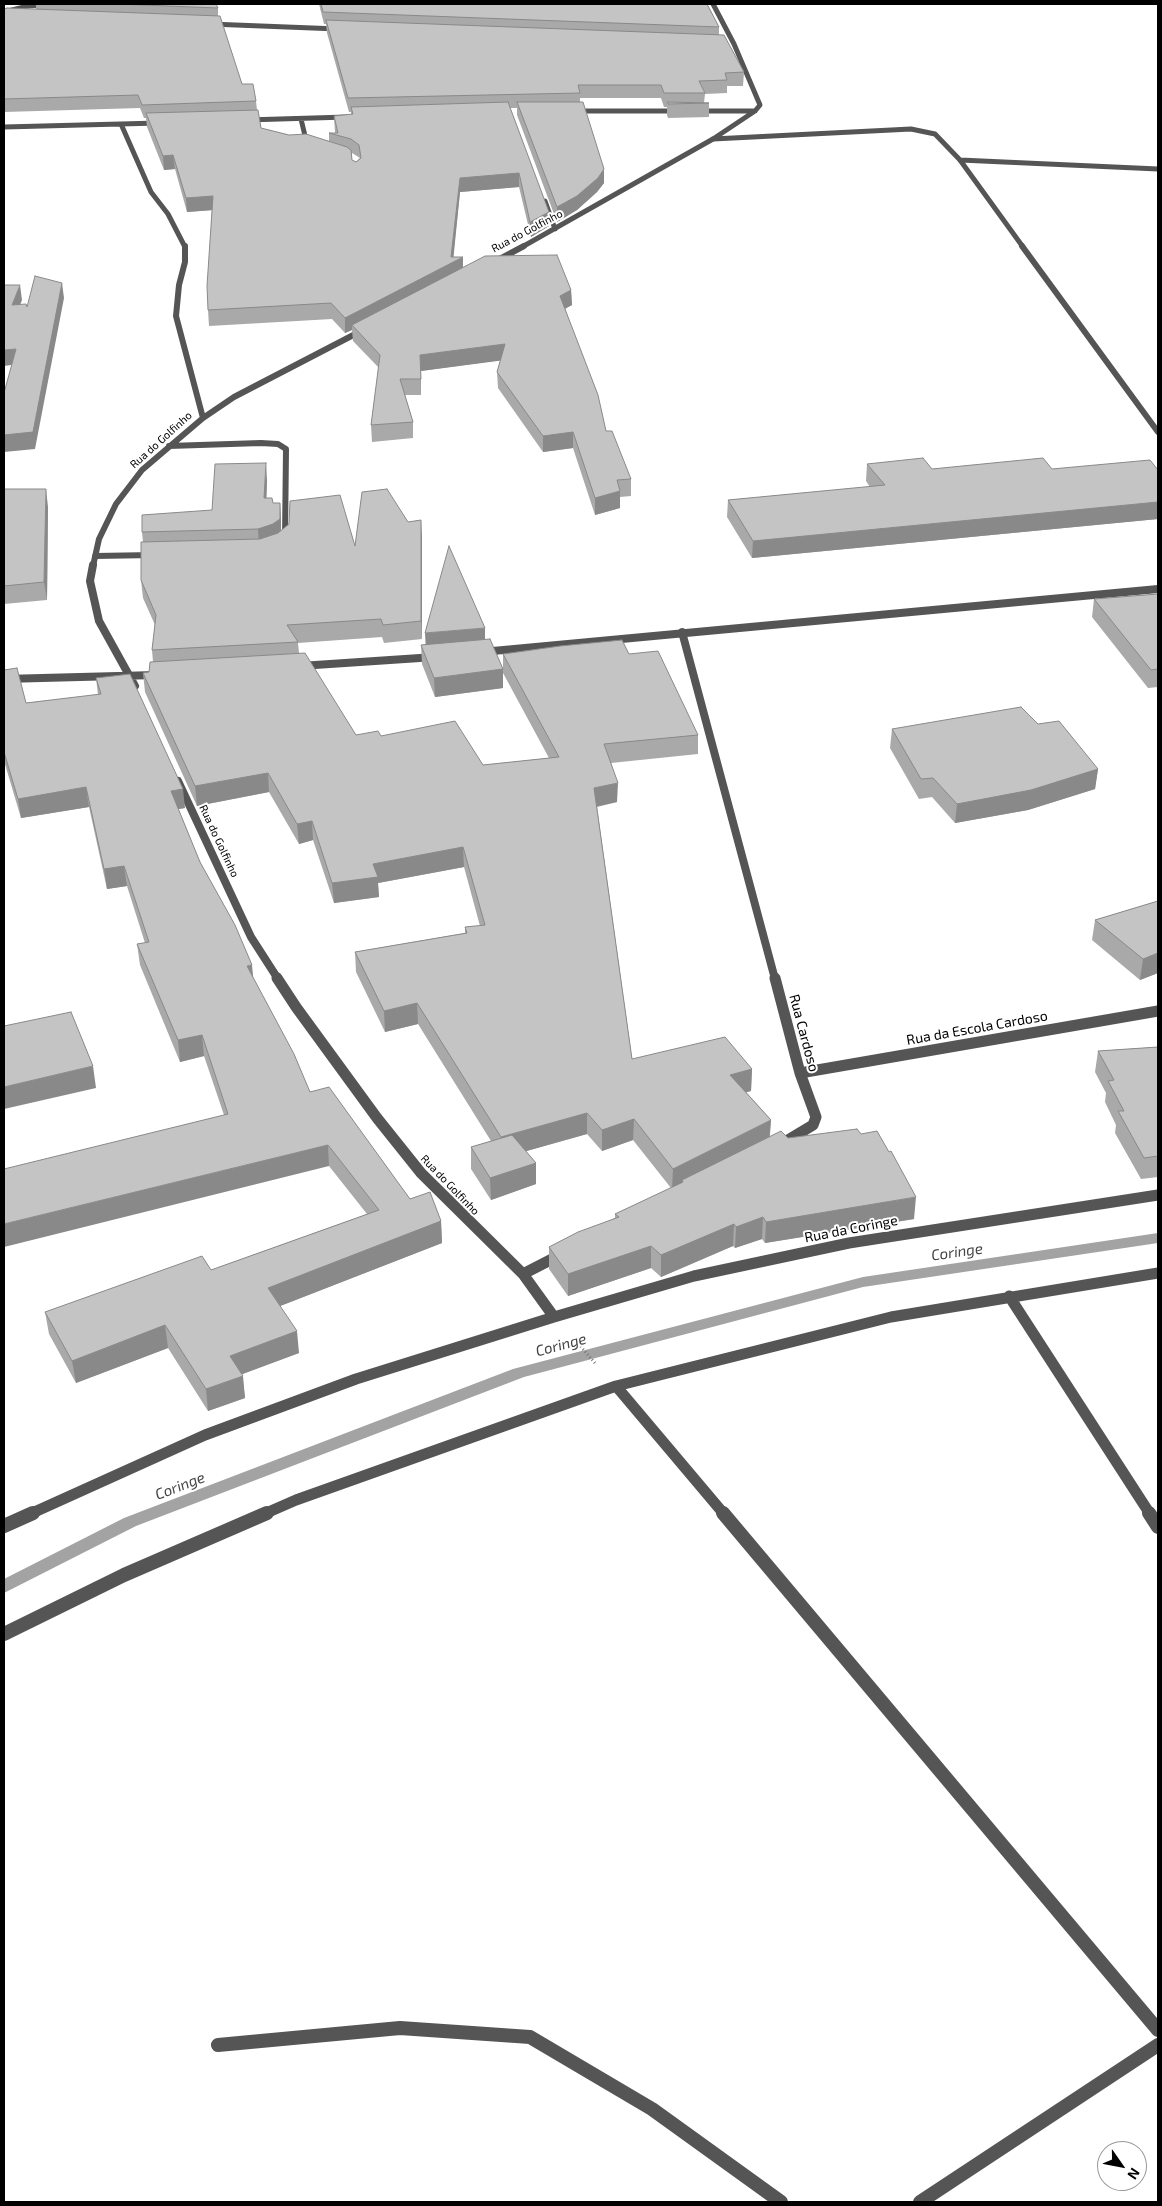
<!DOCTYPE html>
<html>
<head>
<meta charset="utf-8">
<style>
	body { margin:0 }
	#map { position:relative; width:1162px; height:2206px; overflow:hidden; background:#fff; font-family:"Exo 2",sans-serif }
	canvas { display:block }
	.frame { position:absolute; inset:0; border:5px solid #000; pointer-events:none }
	.north { position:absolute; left:1097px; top:2141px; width:50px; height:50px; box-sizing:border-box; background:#fff; border:1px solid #999; border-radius:50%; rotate:123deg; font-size:14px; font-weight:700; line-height:20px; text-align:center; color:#000 }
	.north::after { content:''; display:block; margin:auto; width:18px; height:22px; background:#000; clip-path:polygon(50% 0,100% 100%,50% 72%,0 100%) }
</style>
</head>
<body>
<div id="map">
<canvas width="1162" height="2206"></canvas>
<div class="frame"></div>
<div class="north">N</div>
</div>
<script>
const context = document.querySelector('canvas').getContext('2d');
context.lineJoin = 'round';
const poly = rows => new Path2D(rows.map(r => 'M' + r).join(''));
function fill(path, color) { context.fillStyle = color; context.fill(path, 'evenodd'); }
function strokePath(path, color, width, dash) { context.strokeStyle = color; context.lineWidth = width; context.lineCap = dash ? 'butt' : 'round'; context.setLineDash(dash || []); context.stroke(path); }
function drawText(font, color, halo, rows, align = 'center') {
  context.font = font + ' "Exo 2",sans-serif'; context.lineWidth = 4; context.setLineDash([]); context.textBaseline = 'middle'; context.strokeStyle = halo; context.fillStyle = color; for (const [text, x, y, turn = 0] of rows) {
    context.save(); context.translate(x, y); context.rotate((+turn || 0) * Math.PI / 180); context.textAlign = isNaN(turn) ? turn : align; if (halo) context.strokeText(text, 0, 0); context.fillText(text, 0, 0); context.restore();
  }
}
const stream = poly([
	[1158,1233,1158,1243,863,1287,524,1377,136,1526,4,1593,4,1579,124,1518,513,1369,863,1277,1158,1233]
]);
const path = poly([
	[576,1341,595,1363]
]);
const serviceFar1 = poly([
	[713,139,911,129,935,134,960,160,1023,247],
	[960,160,1158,169]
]);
const service = poly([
	[1022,246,1158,432]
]);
const minorFar4 = poly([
	[4,12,28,6,57,4],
	[210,24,338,29],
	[574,111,679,111],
	[696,111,755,111],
	[301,119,306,140,310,145],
	[246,120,347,117],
	[121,124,151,192,168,214,185,247],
	[4,127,159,123],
	[545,201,555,229],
	[522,247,713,139,755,111,760,105,734,44,713,4]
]);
const minorFar3 = poly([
	[185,246,185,262,179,285,176,316,203,418],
	[494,262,524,246],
	[169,446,261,443,278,444,286,449,285,539],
	[95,556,154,555],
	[93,566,99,539,116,504,142,470,203,418,234,397,363,330]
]);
const minorFar2 = poly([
	[93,565,90,581,99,621,135,686],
	[682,632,775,979],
	[482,652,1158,589],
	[300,666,435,657],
	[4,679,156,675],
	[178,781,251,937,278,979]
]);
const minorFar1 = poly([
	[277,978,296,1007,377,1118,421,1173,523,1274,554,1317],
	[775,978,800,1073,816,1117,813,1125,783,1143],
	[800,1073,1158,1011],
	[523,1274,560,1255],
	[1009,1296,1150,1514],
	[616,1386,724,1514],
	[30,1514,205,1435,356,1379,554,1317,694,1276,849,1243,1158,1195],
	[264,1514,296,1500,616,1386,891,1317,1158,1273]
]);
const minor = poly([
	[723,1513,1158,2030],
	[1149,1513,1158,1527],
	[4,1526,33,1513],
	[4,1634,124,1575,267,1513],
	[218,2045,400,2028,530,2037,652,2109,781,2202],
	[920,2202,1158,2045]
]);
const wall = poly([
	[36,4,216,4,218,8,218,16,242,84,256,101,257,110,261,128,289,135,329,141,329,133,335,133,334,116,351,115,351,112,349,112,327,33,326,24,324,24,319,4,707,4,719,27,719,35,744,72,743,86,727,86,727,93,705,94,704,103,709,103,709,117,668,118,667,115,667,107,664,107,661,98,580,98,580,102,604,183,597,192,577,210,557,222,517,115,517,108,510,108,549,226,531,237,519,187,460,192,453,257,463,268,571,290,572,305,565,309,606,431,631,479,631,496,620,497,620,508,595,515,573,448,543,452,498,388,497,372,501,360,421,371,421,395,405,395,413,422,413,438,372,442,371,425,379,368,353,341,352,330,345,333,332,319,209,326,208,310,212,210,187,212,175,169,164,170,147,127,146,118,144,118,140,108,4,112,4,9,36,9],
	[352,153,360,158,356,162,352,160],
	[867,464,932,469,1158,470,1158,519,752,558,727,517,728,500,870,487,866,481],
	[267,480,266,498,273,503,280,503,281,530,355,546,408,522,421,520,422,639,384,643,382,637,298,643,299,653,356,735,381,736,483,765,549,758,503,673,503,654,629,654,698,735,698,754,611,763,617,802,597,807,632,1059,752,1069,751,1091,746,1092,771,1120,770,1136,788,1138,914,1219,765,1243,762,1239,735,1248,733,1246,661,1277,651,1268,568,1296,549,1269,549,1247,615,1218,615,1214,671,1188,633,1140,602,1151,587,1134,526,1151,536,1163,536,1184,491,1200,471,1169,471,1147,491,1141,418,1024,385,1032,356,972,355,952,465,933,465,927,480,926,464,867,378,883,379,897,334,903,313,840,299,844,269,792,197,806,145,692,143,673,149,672,153,662,152,650,155,625,143,598,141,580,143,542,142,532,212,510],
	[4,489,48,507,47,600,4,604],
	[1158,594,1158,687,1148,688,1092,617,1094,599],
	[485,640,503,669,503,688,435,697,422,664,421,645],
	[4,670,26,703,98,695,96,678,185,808,178,809,200,862,253,978,310,1092,410,1199,441,1221,442,1243,280,1306,299,1353,242,1374,245,1398,208,1411,168,1348,76,1383,49,1334,45,1312,211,1270,367,1214,329,1166,224,1115,204,1056,180,1062,140,965,137,944,145,943,127,886,107,889,89,807,21,818,4,761],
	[1038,724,1098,769,1095,789,1028,810,955,823,932,797,919,799,890,748,892,729],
	[1158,901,1158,973,1140,980,1092,940,1095,920],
	[1158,1047,1158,1177,1141,1179,1115,1133,1116,1125,1105,1102,1106,1093,1095,1072,1098,1051]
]);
const shadedWall = poly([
	[173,155,175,169,164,170,163,156],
	[604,169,604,183,597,192,577,210,557,222,557,207],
	[519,173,519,187,460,192,453,262,463,257,463,272,352,325,352,330,345,333,345,318,451,257,460,178],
	[213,196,214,210,187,212,186,198],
	[549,212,549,226,531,237,530,222],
	[62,283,64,298,35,449,4,452,4,435],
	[20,285,22,300,14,321,12,305],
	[571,290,572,305,560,311,560,296],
	[505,344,505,360,421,371,421,395,420,355],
	[16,349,18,364,4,366,4,350],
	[573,432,573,448,543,452,543,436],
	[266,463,267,480,266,516,264,498],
	[46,489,48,507,47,600,44,582],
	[620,491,620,508,595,515,595,498],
	[1158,502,1158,519,752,558,753,541],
	[280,503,281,520,281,537,259,547,258,529],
	[421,520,422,537,422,639,421,621],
	[485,628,485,646,426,652,425,633],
	[503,669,503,688,435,697,434,678],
	[1098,769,1095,789,1028,810,955,823,957,804],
	[268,773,269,792,197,806,195,786],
	[618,783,617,802,594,807,594,788],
	[86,787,89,807,21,818,18,799],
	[183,789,185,808,173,810,171,791],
	[312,821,313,840,299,844,297,824],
	[463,847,464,867,378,883,379,897,334,903,332,883,373,864],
	[124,866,127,886,107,889,104,869],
	[1158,953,1158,973,1140,980,1143,959],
	[252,965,254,986,247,966],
	[417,1003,418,1024,385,1032,384,1011],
	[202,1035,204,1056,180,1062,178,1040],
	[93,1066,96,1088,4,1109,4,1087],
	[752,1069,751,1091,729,1097,730,1075],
	[587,1113,587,1134,502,1158,501,1137],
	[634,1119,633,1140,602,1151,602,1130],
	[771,1120,769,1141,682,1180,682,1185,672,1190,673,1169],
	[328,1145,329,1166,4,1247,4,1224],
	[536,1163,536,1184,491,1200,490,1178],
	[916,1197,914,1219,765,1243,766,1222],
	[763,1217,762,1239,735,1248,736,1227],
	[441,1221,442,1243,270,1310,268,1288],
	[734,1224,733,1246,661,1277,661,1255],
	[651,1246,651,1268,568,1296,568,1274],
	[165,1325,168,1348,76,1383,72,1361],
	[297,1331,299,1353,232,1378,230,1356],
	[243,1376,245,1398,208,1411,206,1389]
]);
const building = poly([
	[117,4,216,4,218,8,117,4],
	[321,4,707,4,719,27,323,12,321,4],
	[7,8,220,16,242,84,253,84,256,101,142,105,138,95,4,99,4,9,7,8],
	[326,20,724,35,744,72,725,73,727,80,699,81,705,93,664,93,661,85,578,85,580,93,348,98,326,20],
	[508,102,549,212,530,222,519,173,460,178,451,257,463,257,345,318,331,303,208,310,207,286,213,196,186,198,173,155,163,156,146,113,258,110,261,128,289,135,306,134,347,147,351,150,352,160,356,162,361,158,359,145,351,139,329,133,338,133,334,116,353,114,351,107,508,102],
	[517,102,583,102,604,169,598,178,577,196,557,207,517,102],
	[668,102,709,103,668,104,668,102],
	[557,255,571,290,560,296,598,395,606,431,612,431,631,479,617,480,620,491,595,498,573,432,543,436,497,372,505,344,420,355,421,379,400,379,413,422,371,425,380,355,352,325,485,256,557,255],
	[35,276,62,283,33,432,4,435,4,393,16,349,4,350,4,285,20,285,12,305,26,304,27,307,35,276],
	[923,458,932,469,1043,458,1052,469,1150,460,1158,470,1158,502,753,541,728,500,885,485,867,464,923,458],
	[266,463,264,498,272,498,273,503,280,503,280,519,273,524,258,529,142,532,142,515,212,510,215,464,266,463],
	[4,489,46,489,44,582,4,586,4,489],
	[387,489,408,522,421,520,421,621,383,625,381,619,287,625,298,642,152,650,156,615,141,580,141,542,260,539,278,533,289,524,290,501,340,495,355,546,362,492,387,489],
	[449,546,485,628,425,633,449,546],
	[1158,594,1158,669,1151,670,1094,599,1158,594],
	[490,639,503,669,434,678,421,645,490,639],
	[622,640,629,654,658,651,698,735,604,744,618,783,594,788,632,1059,725,1037,752,1069,730,1075,771,1120,673,1169,634,1119,602,1130,587,1113,501,1137,417,1003,384,1011,355,952,467,933,465,927,485,925,463,847,373,864,378,877,332,883,312,821,297,824,268,773,195,786,143,673,149,672,150,662,305,653,356,735,378,731,381,736,455,721,483,765,559,757,503,654,560,646,622,640],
	[17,668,26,703,101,694,96,678,130,674,183,789,171,791,200,862,235,925,252,965,247,966,294,1054,310,1092,329,1087,410,1199,430,1192,441,1221,268,1288,297,1331,230,1356,243,1376,206,1389,165,1325,72,1361,45,1312,202,1256,211,1270,379,1210,328,1145,4,1224,4,1169,228,1114,202,1035,178,1040,137,944,149,942,124,866,104,869,86,787,18,799,4,752,4,670,17,668],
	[1021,707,1038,724,1059,721,1098,769,1031,790,957,804,933,778,921,779,892,729,1021,707],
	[1158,901,1158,953,1143,959,1095,920,1158,901],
	[71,1012,93,1066,4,1087,4,1026,71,1012],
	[1158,1047,1158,1156,1144,1158,1118,1111,1124,1111,1108,1081,1114,1080,1098,1051,1158,1047],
	[857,1129,861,1134,877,1131,889,1152,891,1151,916,1197,766,1222,763,1217,736,1227,734,1224,661,1255,651,1246,568,1274,549,1247,578,1232,619,1217,615,1214,683,1182,682,1180,781,1131,788,1138,857,1129],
	[512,1135,536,1163,490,1178,471,1147,512,1135]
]);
const farStreetnames = [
	["Rua do Golfinho",527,231,-28],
	["Rua do Golfinho",161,440,-42],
	["Rua do Golfinho",219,841,65],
	["Rua do Golfinho",450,1185,46]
];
const streetNames = [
	["Rua da Escola Cardoso",977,1028,-10],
	["Rua Cardoso",804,1033,75],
	["Rua da Coringe",851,1229,-11]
];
const waterNames = [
	["Coringe",957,1252,-8],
	["Coringe",561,1345,-15],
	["Coringe",180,1486,-21]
];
fill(stream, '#a3a3a3');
strokePath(path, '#777', 3, [1, 2.5]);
strokePath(serviceFar1, '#555', 5);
strokePath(service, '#555', 6);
strokePath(minorFar4, '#555', 5);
strokePath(minorFar3, '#555', 6);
strokePath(minorFar2, '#555', 8);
strokePath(minorFar1, '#555', 11);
strokePath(minor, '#555', 14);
fill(wall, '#a9a9a9');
fill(shadedWall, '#898989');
fill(building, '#c4c4c4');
strokePath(building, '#898989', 1);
drawText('11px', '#000', '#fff', farStreetnames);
drawText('14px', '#000', '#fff', streetNames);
drawText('italic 15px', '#444', '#fff', waterNames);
</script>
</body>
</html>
